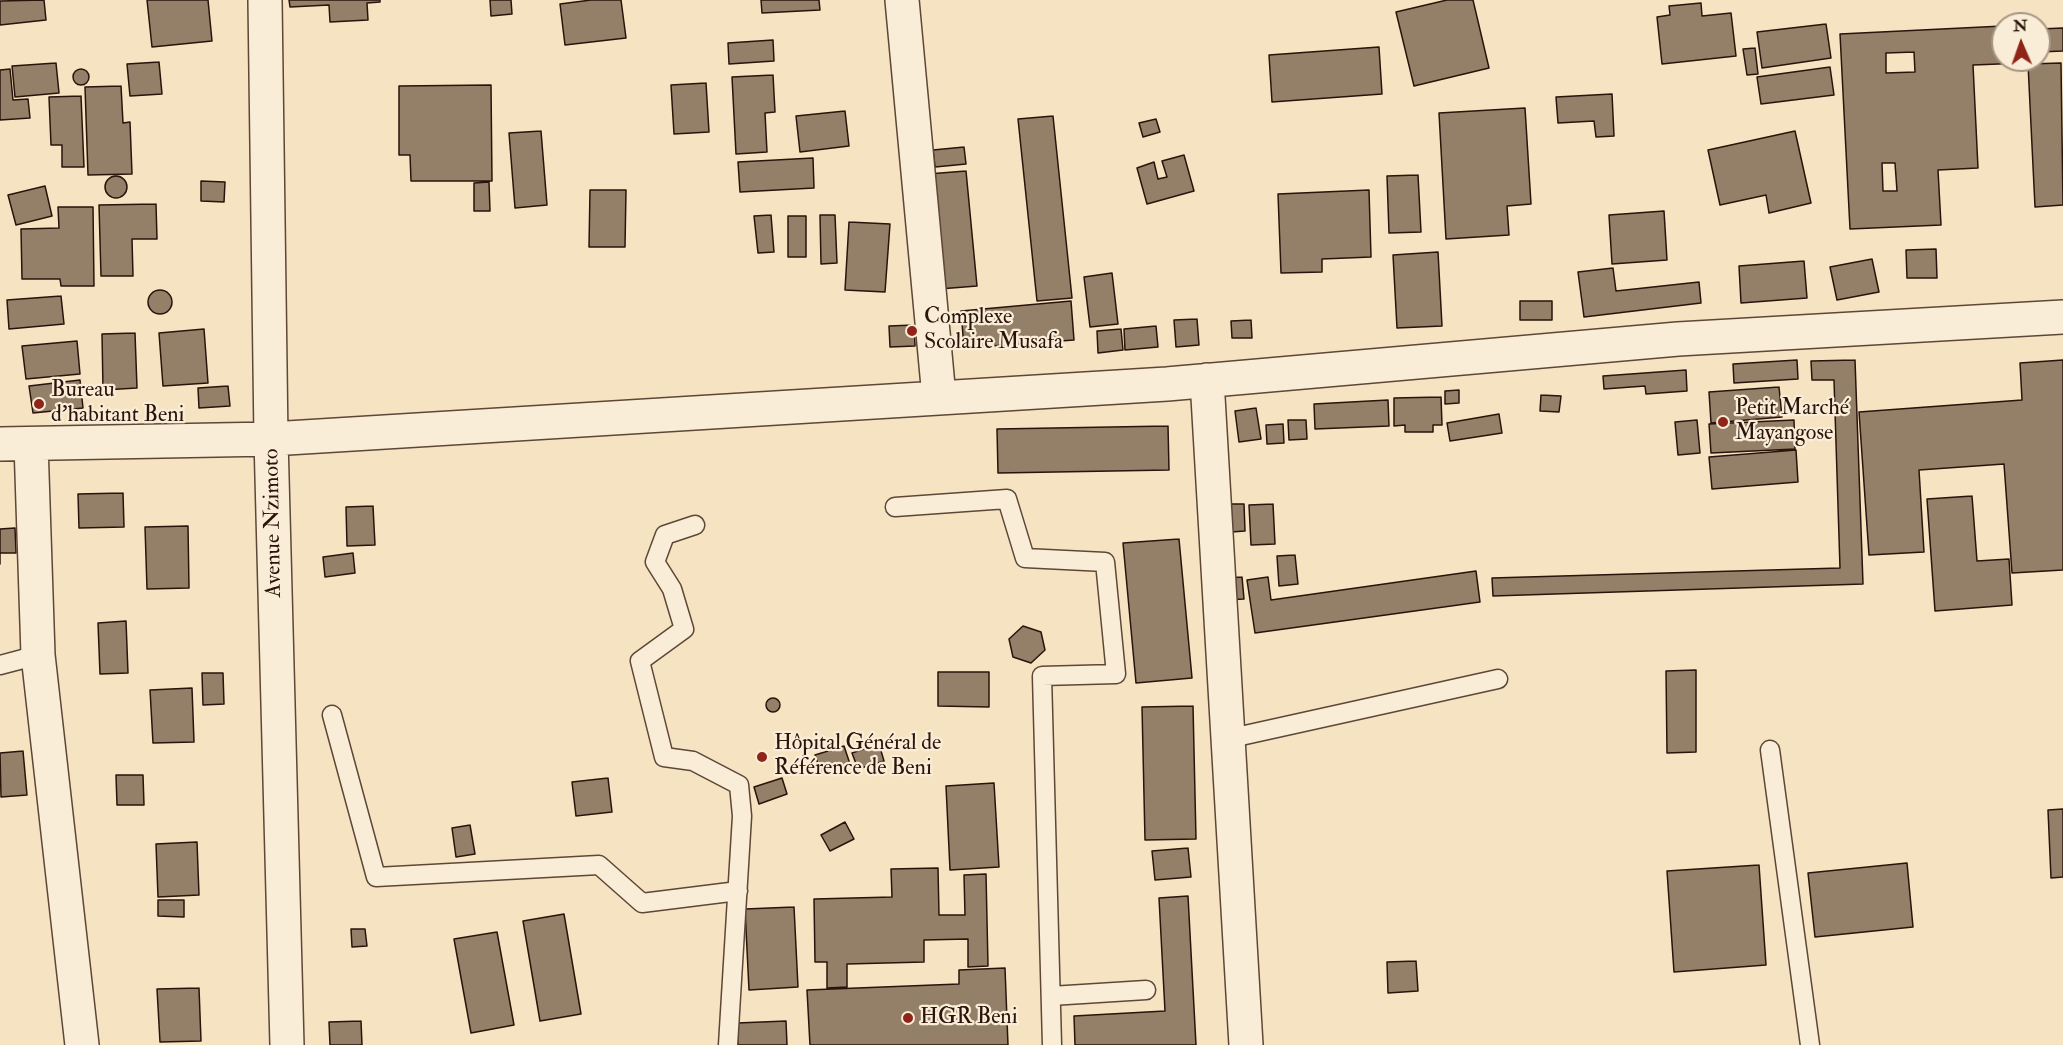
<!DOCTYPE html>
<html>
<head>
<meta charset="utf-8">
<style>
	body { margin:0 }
	#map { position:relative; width:2063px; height:1045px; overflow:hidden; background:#f6e3c1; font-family:"IM FELL Double Pica",serif }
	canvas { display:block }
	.north { position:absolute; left:1991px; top:12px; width:60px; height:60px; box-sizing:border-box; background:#f9edd7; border:2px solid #a69685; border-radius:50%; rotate:358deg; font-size:16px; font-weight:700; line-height:24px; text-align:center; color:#2a130a }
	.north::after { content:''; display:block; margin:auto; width:21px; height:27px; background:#8f2418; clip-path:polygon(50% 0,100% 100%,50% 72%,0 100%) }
</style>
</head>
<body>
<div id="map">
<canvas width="2063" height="1045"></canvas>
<div class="north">N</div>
</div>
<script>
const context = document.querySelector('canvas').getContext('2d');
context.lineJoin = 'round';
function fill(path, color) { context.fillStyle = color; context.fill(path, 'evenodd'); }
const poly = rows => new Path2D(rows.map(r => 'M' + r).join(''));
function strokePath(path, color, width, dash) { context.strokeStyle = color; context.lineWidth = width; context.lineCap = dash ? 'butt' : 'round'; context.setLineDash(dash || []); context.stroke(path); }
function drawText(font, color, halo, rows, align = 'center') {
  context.font = font + ' "IM FELL Double Pica",serif'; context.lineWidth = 4.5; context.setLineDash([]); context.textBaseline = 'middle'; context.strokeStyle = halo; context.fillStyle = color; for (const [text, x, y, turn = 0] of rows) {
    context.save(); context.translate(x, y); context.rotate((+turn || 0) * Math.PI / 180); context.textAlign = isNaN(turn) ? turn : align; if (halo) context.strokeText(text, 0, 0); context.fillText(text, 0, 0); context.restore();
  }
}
const building = poly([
	[44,0,46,20,0,25,0,1,44,0],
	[147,0,208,0,212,41,152,47,147,0],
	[289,0,380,0,380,2,367,3,368,20,330,22,329,5,290,7,289,0],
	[490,0,511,0,512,14,491,16,490,0],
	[591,0,621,0,626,38,565,45,560,4,591,0],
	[761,0,819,0,820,10,762,13,761,0],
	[1447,0,1473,0,1489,68,1414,86,1396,12,1447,0],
	[1701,3,1702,16,1731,13,1736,56,1662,64,1657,17,1670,15,1669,6,1701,3],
	[1826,24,1831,58,1762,68,1757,32,1826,24],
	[2003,26,2003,60,2024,60,2024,63,1973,65,1978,168,1938,170,1941,225,1850,229,1840,34,2003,26],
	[1914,52,1915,72,1886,73,1886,53,1914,52],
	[1882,163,1895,163,1897,191,1883,191,1882,163],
	[2063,28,2063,51,2039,52,2039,29,2063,28],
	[773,40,774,61,729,64,728,43,773,40],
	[1379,47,1382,94,1272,102,1269,55,1379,47],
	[1755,48,1758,74,1747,75,1743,49,1755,48],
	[159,62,162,94,130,96,127,64,159,62],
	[56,63,59,93,15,97,12,66,56,63],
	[2061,63,2063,205,2035,207,2028,64,2061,63],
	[1830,67,1834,95,1761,104,1757,77,1830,67],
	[10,69,13,100,28,99,30,118,0,120,0,70,10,69],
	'73 77a8 8 0 1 1 16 0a8 8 0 1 1-16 0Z',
	[773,75,775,112,765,113,767,152,736,154,732,77,773,75],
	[706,83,709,132,674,134,671,85,706,83],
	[491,85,492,181,411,181,410,155,399,155,399,86,491,85],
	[121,86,123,123,130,122,132,174,88,175,85,87,121,86],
	[1612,94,1614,136,1596,137,1594,121,1558,123,1556,97,1612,94],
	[81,96,84,167,62,167,62,145,51,145,49,97,81,96],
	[1525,108,1531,204,1507,206,1509,235,1446,239,1439,113,1525,108],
	[845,111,849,146,800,152,796,116,845,111],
	[1053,116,1072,298,1037,301,1018,119,1053,116],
	[1156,119,1160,132,1143,137,1139,123,1156,119],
	[541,131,547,205,515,208,509,133,541,131],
	[1795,131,1811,203,1769,213,1766,195,1720,205,1708,150,1795,131],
	[964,147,966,164,935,167,933,150,964,147],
	[1184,155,1194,191,1147,204,1137,168,1154,162,1158,179,1167,177,1162,161,1184,155],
	[813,158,814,188,740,192,738,162,813,158],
	[966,171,977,286,939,289,928,174,966,171],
	[1418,175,1421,232,1389,233,1387,176,1418,175],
	'105 187a11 11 0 1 1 22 0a11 11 0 1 1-22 0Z',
	[201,181,225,182,224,202,201,201,201,181],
	[489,182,490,211,474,211,474,183,489,182],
	[45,186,52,216,16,225,8,195,45,186],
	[590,190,626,190,625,247,589,247,590,190],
	[1369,190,1371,257,1322,259,1322,272,1281,273,1278,194,1369,190],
	[156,204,157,239,132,239,133,276,101,276,99,205,156,204],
	[58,207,93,207,94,286,61,286,60,279,22,279,21,229,59,228,58,207],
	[1664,211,1667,260,1612,264,1609,215,1664,211],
	[771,215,774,252,758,253,754,216,771,215],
	[820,215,835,215,837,263,821,264,820,215],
	[788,216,806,216,806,257,788,257,788,216],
	[849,222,890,224,885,292,845,290,849,222],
	[1936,249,1937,278,1907,278,1906,250,1936,249],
	[1438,252,1442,326,1397,328,1393,255,1438,252],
	[1872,259,1879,292,1837,300,1830,267,1872,259],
	[1804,261,1807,298,1741,303,1739,266,1804,261],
	[1613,268,1616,291,1699,282,1701,303,1584,317,1578,272,1613,268],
	[1112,273,1118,324,1090,327,1084,277,1112,273],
	'148 302a12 12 0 1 1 24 0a12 12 0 1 1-24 0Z',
	[61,296,64,324,9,329,7,300,61,296],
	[1071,301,1074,340,964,348,961,311,1071,301],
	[1520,301,1552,301,1552,320,1520,320,1520,301],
	[1197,319,1199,345,1176,347,1174,320,1197,319],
	[1251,320,1252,338,1232,338,1231,321,1251,320],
	[914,325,915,346,890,347,889,326,914,325],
	[1156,326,1158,347,1125,350,1124,329,1156,326],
	[204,329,208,383,163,386,159,333,204,329],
	[1121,329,1123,350,1098,353,1097,331,1121,329],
	[135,333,137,388,103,390,102,334,135,333],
	[77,341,80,374,26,379,22,346,77,341],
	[1797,360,1798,379,1734,383,1733,364,1797,360],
	[1855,360,1863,584,1493,596,1492,578,1840,568,1834,380,1812,380,1811,361,1855,360],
	[2063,360,2063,570,2012,573,2004,464,1919,470,1924,552,1869,555,1859,412,2022,400,2020,363,2063,360],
	[1686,370,1687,391,1646,394,1645,386,1604,389,1603,376,1686,370],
	[80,380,83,408,33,413,29,386,80,380],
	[228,386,230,406,199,408,198,388,228,386],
	[1779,387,1782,417,1711,423,1709,392,1779,387],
	[1459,390,1459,403,1445,404,1445,391,1459,390],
	[1541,395,1561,396,1559,412,1540,411,1541,395],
	[1441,397,1442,425,1433,425,1433,432,1405,432,1405,425,1394,426,1394,398,1441,397],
	[1388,400,1389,426,1315,429,1314,404,1388,400],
	[1256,408,1261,439,1239,442,1235,411,1256,408],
	[1499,414,1502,433,1450,441,1447,423,1499,414],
	[1288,420,1306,420,1307,439,1289,440,1288,420],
	[1697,420,1700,453,1678,455,1675,422,1697,420],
	[1794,420,1795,449,1711,453,1709,424,1794,420],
	[1283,424,1284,443,1267,444,1266,425,1283,424],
	[1168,426,1169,470,998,473,997,429,1168,426],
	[1796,450,1798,482,1712,489,1709,457,1796,450],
	[123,493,124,527,79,528,78,494,123,493],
	[1972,496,1977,561,2009,559,2012,605,1935,611,1927,499,1972,496],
	[1230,504,1244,504,1245,531,1231,532,1230,504],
	[1273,504,1275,544,1251,545,1249,505,1273,504],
	[373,506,375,545,347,546,346,507,373,506],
	[188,526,189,588,147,589,145,527,188,526],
	[15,528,16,553,0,553,0,564,0,529,15,528],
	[1179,539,1192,678,1136,683,1123,543,1179,539],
	[353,553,355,573,325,577,323,557,353,553],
	[1295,555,1298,584,1279,586,1277,556,1295,555],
	[1476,571,1480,602,1255,633,1247,580,1268,577,1271,600,1476,571],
	[1242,577,1244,599,1226,600,1225,578,1242,577],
	[126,621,128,673,100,674,98,623,126,621],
	[1023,626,1041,632,1045,650,1031,663,1013,657,1009,639,1023,626],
	[1696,670,1696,752,1667,753,1666,671,1696,670],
	[938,672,989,672,989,707,938,706,938,672],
	[202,673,223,673,224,704,203,705,202,673],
	[192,688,194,742,153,743,150,690,192,688],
	'766 705a7 7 0 1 1 14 0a7 7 0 1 1-14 0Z',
	[1193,706,1196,839,1145,840,1142,707,1193,706],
	[879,744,884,761,858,769,852,753,879,744],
	[844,746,850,764,821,773,815,755,844,746],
	[23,751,27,795,1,797,0,753,23,751],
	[116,775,143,775,144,805,117,805,116,775],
	[608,778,612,812,576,816,572,782,608,778],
	[782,778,787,794,759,804,754,787,782,778],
	[994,783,999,867,950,870,946,786,994,783],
	[2063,809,2063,877,2051,878,2048,810,2063,809],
	[845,822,854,839,830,851,821,835,845,822],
	[470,825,475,854,456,857,452,828,470,825],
	[197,842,199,895,158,897,156,844,197,842],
	[1188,848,1191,877,1155,880,1152,851,1188,848],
	[1907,863,1913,927,1815,937,1808,873,1907,863],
	[1759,865,1766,965,1674,972,1667,871,1759,865],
	[938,868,939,915,965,915,964,875,986,874,988,966,968,967,968,939,924,940,924,962,847,964,847,987,827,988,827,962,815,962,814,899,892,897,891,869,938,868],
	[1188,896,1196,1045,1075,1045,1074,1016,1165,1011,1159,898,1188,896],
	[158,900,184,900,184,917,158,916,158,900],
	[794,907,798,987,749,990,745,909,794,907],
	[564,914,581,1014,540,1021,523,921,564,914],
	[351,929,365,929,367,946,352,947,351,929],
	[497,932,514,1025,471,1033,454,939,497,932],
	[1416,961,1418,991,1388,993,1387,962,1416,961],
	[1005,968,1008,1045,810,1045,807,990,959,984,959,970,1005,968],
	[199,988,201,1041,160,1042,157,989,199,988],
	[361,1021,362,1045,330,1045,329,1022,361,1021],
	[786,1021,787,1045,738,1045,737,1023,786,1021]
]);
const lane = poly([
	[895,507,1007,499,1025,558,1105,562,1116,674,1042,676,1052,1045],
	[695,525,665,535,655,562,672,589,684,629,640,661,664,757,693,761,739,785,742,816,728,1045],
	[0,665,38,655],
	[332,715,376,877,599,865,642,903,738,891],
	[1227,739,1498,679],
	[1770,750,1810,1045],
	[1051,996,1146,990]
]);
const street = poly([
	[265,0,271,439,287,1045],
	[902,0,939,397],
	[1207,380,1246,1045],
	[0,444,271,439,1167,384,1678,339,2063,317],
	[31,444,38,655,82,1045]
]);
const markers = [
	[912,331,6,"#8f2418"],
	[39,404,6,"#8f2418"],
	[1723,422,6,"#8f2418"],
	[762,757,6,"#8f2418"],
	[908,1018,6,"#8f2418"]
];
const poiNames = [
	["Complexe",924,318],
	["Scolaire Musafa",924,343],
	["Bureau",51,391],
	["d'habitant Beni",51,416],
	["Petit Marché",1735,409],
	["Mayangose",1735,434],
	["Hôpital Général de",774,744],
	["Référence de Beni",774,769],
	["HGR Beni",920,1018]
];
const streetNames = [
	["Avenue Nzimoto",274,523,-91]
];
fill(building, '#947f69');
strokePath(building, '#2a130a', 1.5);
strokePath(lane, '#5d4738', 21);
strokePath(street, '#5d4738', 36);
strokePath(lane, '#f9edd7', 18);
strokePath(street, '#f9edd7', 33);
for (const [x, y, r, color] of markers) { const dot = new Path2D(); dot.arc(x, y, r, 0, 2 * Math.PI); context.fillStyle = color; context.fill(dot); strokePath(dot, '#f9edd7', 2); }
drawText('22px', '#2a130a', '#f9edd7', poiNames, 'left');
drawText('22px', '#2a130a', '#f9edd7', streetNames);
</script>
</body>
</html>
